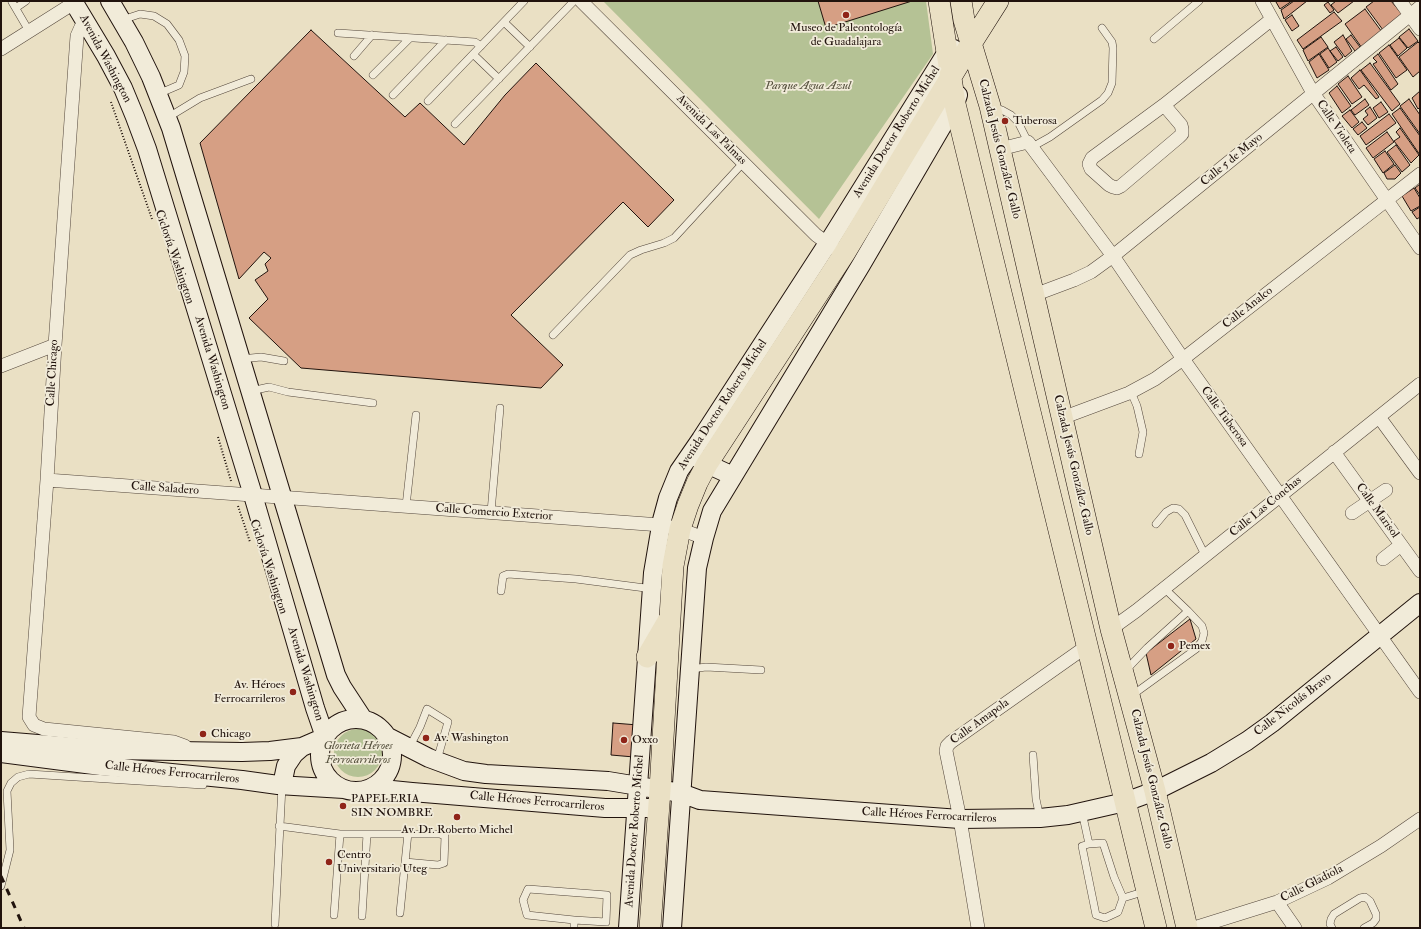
<!DOCTYPE html>
<html>
<head>
<meta charset="utf-8">
<style>
	body { margin:0 }
	#map { position:relative; width:1421px; height:929px; overflow:hidden; background:#eae0c4; font-family:"IM FELL Double Pica",serif }
	canvas { display:block }
	.frame { position:absolute; inset:0; border:2px solid #21130d; pointer-events:none }
</style>
</head>
<body>
<div id="map">
<canvas width="1421" height="929"></canvas>
<div class="frame"></div>
</div>
<script>
const context = document.querySelector('canvas').getContext('2d');
context.lineJoin = 'round';
function fill(path, color) { context.fillStyle = color; context.fill(path, 'evenodd'); }
const poly = rows => new Path2D(rows.map(r => 'M' + r).join(''));
function strokePath(path, color, width, dash) { context.strokeStyle = color; context.lineWidth = width; context.lineCap = dash ? 'butt' : 'round'; context.setLineDash(dash || []); context.stroke(path); }
function drawText(font, color, halo, rows, align = 'center') {
  context.font = font + ' "IM FELL Double Pica",serif'; context.lineWidth = 3.5; context.setLineDash([]); context.textBaseline = 'middle'; context.strokeStyle = halo; context.fillStyle = color; for (const [text, x, y, turn = 0] of rows) {
    context.save(); context.translate(x, y); context.rotate((+turn || 0) * Math.PI / 180); context.textAlign = isNaN(turn) ? turn : align; if (halo) context.strokeText(text, 0, 0); context.fillText(text, 0, 0); context.restore();
  }
}
const green = poly([
	[603,1,926,1,933,54,819,219],
	'334 753a24 24 0 1 1 48 0a24 24 0 1 1-48 0Z'
]);
const building = poly([
	[818,1,912,1,826,28,818,1],
	[1278,1,1292,1,1280,9,1276,2,1278,1],
	[1294,1,1307,1,1284,19,1281,10,1294,1],
	[1336,1,1354,1,1338,13,1331,5,1336,1],
	[1374,1,1391,1,1402,14,1383,30,1366,7,1374,1],
	[1328,2,1334,10,1330,13,1324,5,1328,2],
	[1365,9,1382,32,1362,48,1345,24,1365,9],
	[1334,12,1342,21,1303,49,1297,40,1334,12],
	[1292,15,1299,26,1292,31,1285,20,1292,15],
	[1409,29,1418,41,1408,48,1399,37,1409,29],
	[311,30,405,117,420,103,464,145,505,95,536,63,674,200,648,227,623,202,511,315,563,365,541,388,301,368,249,318,268,299,255,280,268,271,265,264,271,258,264,252,239,279,200,143,311,30],
	[1343,35,1352,51,1345,57,1334,42,1343,35],
	[1351,35,1360,47,1355,51,1346,39,1351,35],
	[1321,37,1328,47,1308,61,1303,50,1321,37],
	[1399,38,1407,48,1398,56,1390,45,1399,38],
	[1418,42,1420,44,1420,71,1413,77,1399,57,1418,42],
	[1389,45,1407,70,1396,78,1379,53,1389,45],
	[1336,47,1343,57,1338,61,1330,51,1336,47],
	[1328,48,1337,62,1329,68,1320,54,1328,48],
	[1319,54,1329,70,1317,78,1309,62,1319,54],
	[1378,54,1398,84,1391,90,1373,64,1377,62,1373,58,1378,54],
	[1370,63,1400,104,1392,111,1361,70,1370,63],
	[1360,70,1379,97,1376,99,1364,85,1359,89,1351,78,1360,70],
	[1348,76,1362,97,1352,104,1338,84,1348,76],
	[1337,86,1351,106,1342,113,1329,93,1337,86],
	[1420,91,1420,107,1418,109,1412,98,1420,91],
	[1365,99,1369,105,1355,115,1351,110,1365,99],
	[1409,99,1420,115,1420,134,1400,106,1409,99],
	[1381,102,1388,112,1379,118,1373,108,1381,102],
	[1370,107,1377,118,1368,125,1363,119,1368,115,1365,111,1370,107],
	[1400,108,1420,136,1420,155,1392,114,1400,108],
	[1350,110,1359,122,1352,128,1342,116,1350,110],
	[1389,114,1396,123,1366,145,1360,136,1389,114],
	[1362,122,1367,128,1358,135,1353,129,1362,122],
	[1400,128,1419,155,1411,163,1394,141,1400,137,1396,132,1400,128],
	[1387,132,1394,142,1373,158,1366,148,1387,132],
	[1396,145,1410,165,1402,172,1387,152,1396,145],
	[1385,151,1394,164,1383,173,1374,159,1385,151],
	[1395,165,1401,173,1395,179,1387,179,1384,173,1395,165],
	[1420,184,1420,195,1415,188,1420,184],
	[1414,188,1420,198,1420,206,1411,211,1402,196,1414,188],
	[1420,207,1420,217,1417,219,1412,212,1420,207],
	[1190,619,1196,639,1151,675,1146,653,1190,619],
	[613,723,638,725,634,757,611,755,613,723]
]);
const path = poly([
	[111,102,152,219],
	[218,437,231,481],
	[238,506,250,542]
]);
const lane = poly([
	[12,2,29,31],
	[16,8,26,1],
	[122,20,140,14,154,16,167,24,179,40,185,56,184,72,179,85,158,94],
	[504,22,530,47],
	[338,33,475,42,481,46],
	[1154,39,1199,1],
	[473,54,499,79],
	[354,56,372,35],
	[373,75,410,38],
	[393,95,446,40],
	[428,101,524,1],
	[993,107,1002,110,1011,115,1018,122,1028,142],
	[167,118,200,98,251,79],
	[455,124,574,1],
	[1032,147,1050,137,1102,100,1108,93,1112,83,1113,48,1112,42,1102,28],
	[553,335,630,255,641,250,664,243,674,238,743,163],
	[241,359,261,357,284,361],
	[251,391,269,387,288,392,373,403],
	[1131,392,1137,406,1143,432,1139,454],
	[406,506,416,415],
	[491,512,500,408],
	[1156,524,1166,512,1173,508,1179,509,1185,515,1205,555],
	[501,591,503,576,508,574,576,579,653,589],
	[691,669,706,667,761,670],
	[1126,670,1147,648,1188,611,1164,588],
	[1131,696,1196,649,1202,641,1204,633,1202,626,1188,611],
	[409,748,420,727,427,709,448,722,437,760],
	[1033,755,1036,799,1040,818],
	[1082,812,1089,844,1103,843,1114,877,1123,898,1146,891],
	[279,826,340,834,334,915],
	[340,834,367,834,362,916],
	[367,834,440,834,445,836,444,863,438,865,405,862],
	[1089,844,1082,846,1096,915,1105,918,1118,912,1123,898],
	[1,886,10,850,7,791,11,783,18,777,29,774,203,785],
	[400,913,408,833],
	[275,924,282,786],
	[574,928,574,920,527,915,523,900,528,889,607,895,606,922,574,920],
	[1332,928,1330,924,1331,919,1334,914,1360,898,1365,897,1370,901,1376,914,1376,919,1373,923,1364,928]
]);
const street = poly([
	[581,1,816,235,834,248],
	[1262,1,1313,93,1420,248],
	[1400,1,1420,29],
	[85,22,81,27,77,36,55,345,47,480,29,717,34,725,44,729,174,742,185,746],
	[1,49,77,1],
	[1164,105,1181,125,1182,129,1182,134,1179,137,1121,186,1117,188,1113,187,1109,185,1091,169,1089,164,1092,158,1164,105,1272,19],
	[1000,149,1028,142,1113,256,1183,359,1420,692],
	[1034,295,1074,280,1091,272,1113,256,1420,7],
	[1,366,55,345],
	[1379,417,1420,473],
	[1062,418,1129,393,1155,379,1183,359,1420,174],
	[1334,452,1420,571],
	[47,480,661,525,680,529,704,538],
	[1352,513,1386,490],
	[1383,559,1401,545],
	[1111,629,1136,611,1420,384],
	[1277,902,1295,928],
	[978,928,960,819,946,751,947,746,951,742,1087,646],
	[1194,928,1277,902,1328,878,1381,846,1420,819]
]);
const secondary = poly([
	[110,1,134,42,151,77,171,128,336,675,342,687,363,719],
	[695,456,707,464,733,476],
	'320 755a36 36 0 1 1 72 0a36 36 0 1 1-72 0Z',
	[388,737,429,758,464,771,486,774,608,781,681,793,700,800,960,819,1040,818,1068,815,1125,802,1155,791,1211,763,1247,741,1272,723,1420,603],
	[1,741,111,750,242,752,270,751,302,747,325,737,315,708,253,495,147,149,135,117,123,88,106,56,73,1],
	[1,753,101,766,242,780,278,785,344,789],
	[282,785,286,766,294,754,302,747],
	[372,788,412,792,605,808,649,808],
	[628,928,653,573,662,520,668,498,679,471,701,439,830,240,947,52,954,49],
	[672,928,697,568,704,538,712,511,861,265,955,104,958,95]
]);
const primary = poly([
	[939,1,955,104,1156,928],
	[961,1,964,20,990,106,1111,629,1155,791,1187,928],
	[647,657,668,621],
	[650,928,660,790,673,566,680,529,688,505,697,483,707,464,844,254,972,42,998,1]
]);
const rail = poly([
	[1,876,24,928]
]);
const markers = [
	[846,15,4,"#8f2418"],
	[1005,121,4,"#8f2418"],
	[1171,646,4,"#8f2418"],
	[293,692,4,"#8f2418"],
	[203,734,4,"#8f2418"],
	[426,738,4,"#8f2418"],
	[624,740,4,"#8f2418"],
	[343,806,4,"#8f2418"],
	[457,817,4,"#8f2418"],
	[329,862,4,"#8f2418"]
];
const poiNames = [
	["Museo de Paleontología",846,28,"center"],
	["de Guadalajara",846,42,"center"],
	["Tuberosa",1013,121],
	["Pemex",1179,646],
	["Av. Héroes",285,685,"right"],
	["Ferrocarrileros",285,699,"right"],
	["Chicago",211,734],
	["Av. Washington",434,738],
	["Oxxo",632,740],
	["PAPELERIA",351,799],
	["SIN NOMBRE",351,813],
	["Av. Dr. Roberto Michel",457,830,"center"],
	["Centro",337,855],
	["Universitario Uteg",337,869]
];
const streetNames = [
	["Avenida Washington",105,59,62],
	["Calle Violeta",1336,127,56],
	["Avenida Las Palmas",711,130,45],
	["Avenida Doctor Roberto Michel",897,132,-58],
	["Calzada Jesús González Gallo",999,149,76],
	["Calle 5 de Mayo",1232,160,-39],
	["Ciclovía Washington",174,257,71],
	["Calle Analco",1248,308,-38],
	["Avenida Washington",212,363,73],
	["Calle Chicago",53,373,-87],
	["Avenida Doctor Roberto Michel",723,405,-57],
	["Calle Tuberosa",1224,417,54],
	["Calzada Jesús González Gallo",1073,465,77],
	["Calle Saladero",165,489,4],
	["Calle Las Conchas",1266,507,-39],
	["Calle Marisol",1377,511,54],
	["Calle Comercio Exterior",494,513,4],
	["Ciclovía Washington",268,567,72],
	["Avenida Washington",305,674,73],
	["Calle Nicolás Bravo",1293,705,-38],
	["Calle Amapola",980,722,-36],
	["Calle Héroes Ferrocarrileros",172,773,6],
	["Calzada Jesús González Gallo",1151,779,76],
	["Calle Héroes Ferrocarrileros",537,802,5],
	["Calle Héroes Ferrocarrileros",929,816,3],
	["Avenida Doctor Roberto Michel",635,831,-86],
	["Calle Gladiola",1312,884,-27]
];
const parkNames = [
	["Parque Agua Azul",808,86],
	["Glorieta Héroes",358,746],
	["Ferrocarrileros",358,760]
];
fill(green, '#b5c295');
fill(building, '#d69f84');
strokePath(building, '#21130d', 1);
strokePath(lane, '#53463b', 8);
strokePath(street, '#53463b', 14);
strokePath(secondary, '#21130d', 20);
strokePath(primary, '#21130d', 22);
strokePath(path, '#21130d', 2, [1, 2]);
strokePath(lane, '#f1ebd9', 7);
strokePath(street, '#f1ebd9', 13);
strokePath(secondary, '#f1ebd9', 18);
strokePath(primary, '#eae0c4', 21);
strokePath(rail, '#21130d', 3, [7, 7]);
for (const [x, y, r, color] of markers) { const dot = new Path2D(); dot.arc(x, y, r, 0, 2 * Math.PI); context.fillStyle = color; context.fill(dot); strokePath(dot, '#f1ebd9', 1.5); }
drawText('12px', '#21130d', '#f1ebd9', poiNames, 'left');
drawText('12px', '#21130d', '#f1ebd9', streetNames);
drawText('italic 12px', '#55503d', '#f1ebd9', parkNames);
</script>
</body>
</html>
